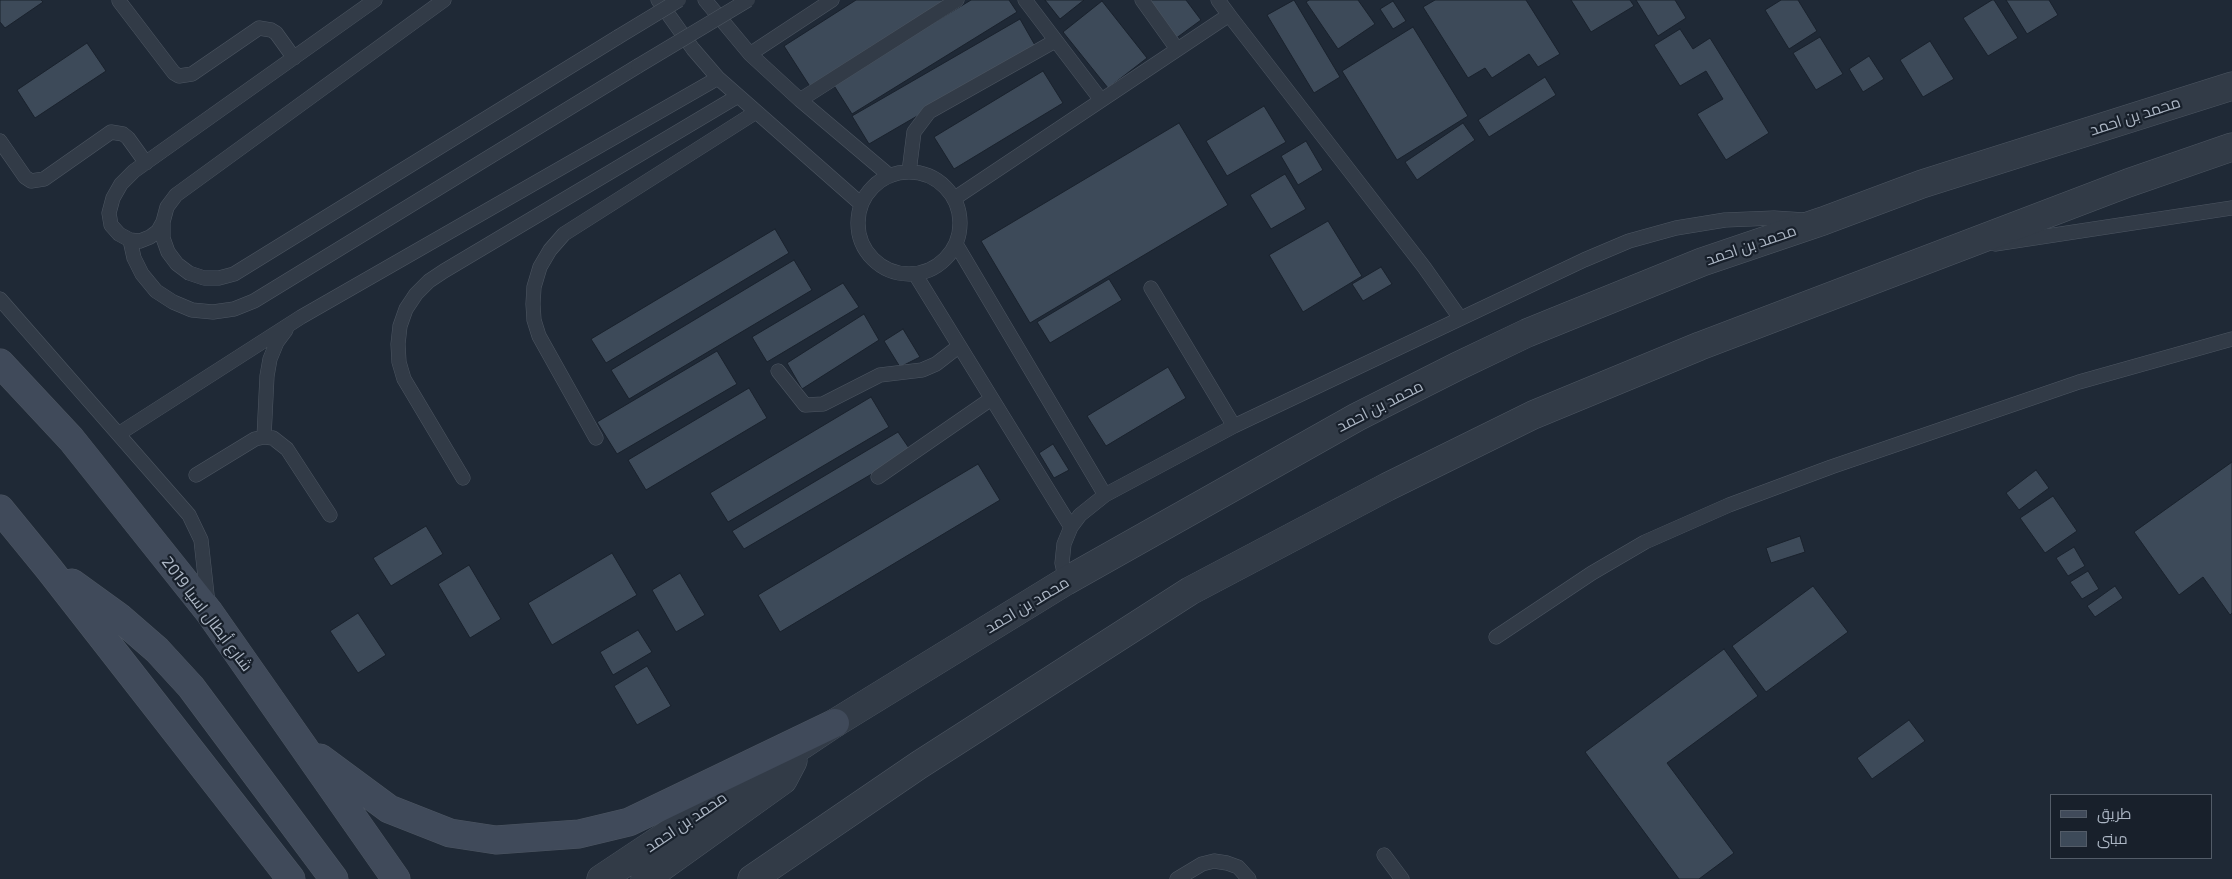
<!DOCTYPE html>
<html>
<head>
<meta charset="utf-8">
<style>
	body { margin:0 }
	#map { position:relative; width:2232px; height:879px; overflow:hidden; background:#1f2936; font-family:"Exo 2",Cairo,sans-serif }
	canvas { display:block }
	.legend { position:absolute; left:2050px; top:794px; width:162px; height:65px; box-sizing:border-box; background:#18202b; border:1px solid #535c68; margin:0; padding:6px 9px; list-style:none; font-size:15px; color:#acb6c4 }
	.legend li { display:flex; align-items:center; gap:10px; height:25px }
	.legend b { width:25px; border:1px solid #535c68 }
</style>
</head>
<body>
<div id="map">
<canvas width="2232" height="879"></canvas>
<ul class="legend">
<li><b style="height:6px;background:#404a5a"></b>طريق</li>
<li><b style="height:14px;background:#3d4a59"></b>مبنى</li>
</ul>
</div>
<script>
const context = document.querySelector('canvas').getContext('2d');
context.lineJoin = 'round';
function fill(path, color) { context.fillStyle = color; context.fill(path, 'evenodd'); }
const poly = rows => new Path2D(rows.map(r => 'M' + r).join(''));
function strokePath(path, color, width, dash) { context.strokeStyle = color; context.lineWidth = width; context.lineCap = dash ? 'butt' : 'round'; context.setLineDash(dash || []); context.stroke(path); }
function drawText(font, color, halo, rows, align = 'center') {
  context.font = font + ' "Exo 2",Cairo,sans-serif'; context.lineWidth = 4.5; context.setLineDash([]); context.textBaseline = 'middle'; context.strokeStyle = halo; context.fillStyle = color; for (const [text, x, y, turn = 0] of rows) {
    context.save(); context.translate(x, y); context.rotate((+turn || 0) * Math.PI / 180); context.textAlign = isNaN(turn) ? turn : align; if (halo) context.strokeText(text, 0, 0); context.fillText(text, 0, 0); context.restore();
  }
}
const building = poly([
	[0,0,41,0,43,2,5,28,0,22,0,0],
	[856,0,950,0,811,88,784,46,856,0],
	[971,0,1009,0,1017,12,852,114,833,84,971,0],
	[1045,0,1084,0,1060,19,1045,0],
	[1146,0,1186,0,1201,20,1175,39,1146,0],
	[1294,0,1340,77,1314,93,1267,15,1294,0],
	[1309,0,1358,0,1375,24,1338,49,1306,2,1309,0],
	[1435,0,1526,0,1560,54,1538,67,1529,54,1492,78,1485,68,1468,78,1423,7,1435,0],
	[1571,0,1630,0,1634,6,1591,32,1571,0],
	[1636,0,1675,0,1686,18,1658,36,1636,0],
	[1781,0,1798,0,1817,31,1789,49,1765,10,1781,0],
	[1992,0,1994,0,2018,38,1988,56,1963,18,1992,0],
	[2006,0,2049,0,2058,15,2027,34,2006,0],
	[1102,1,1147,58,1108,88,1063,32,1102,1],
	[1393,1,1406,21,1393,29,1380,9,1393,1],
	[1020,19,1036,47,869,144,852,116,1020,19],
	[1413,27,1468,116,1397,160,1342,71,1413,27],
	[1680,29,1693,49,1710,38,1769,133,1726,160,1697,114,1723,99,1706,71,1680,86,1654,45,1680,29],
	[1820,37,1843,74,1816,90,1793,53,1820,37],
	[1930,41,1954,79,1923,97,1900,60,1930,41],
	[87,43,106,71,35,118,17,90,87,43],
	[1869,56,1884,79,1863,92,1849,69,1869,56],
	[1043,71,1063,103,954,169,934,137,1043,71],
	[1545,77,1556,95,1489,137,1478,120,1545,77],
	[1264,106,1286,142,1227,176,1206,141,1264,106],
	[1179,123,1228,205,1030,323,981,241,1179,123],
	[1463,123,1475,140,1417,180,1405,162,1463,123],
	[1306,141,1323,170,1298,185,1281,156,1306,141],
	[1285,174,1306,209,1271,229,1250,195,1285,174],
	[1328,221,1362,276,1303,312,1269,255,1328,221],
	[775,229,789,253,606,363,591,339,775,229],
	[794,260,812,290,629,399,611,370,794,260],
	[1381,267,1392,284,1363,301,1352,284,1381,267],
	[1109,279,1122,300,1050,343,1037,322,1109,279],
	[843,283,859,307,767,362,752,337,843,283],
	[864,314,879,340,802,389,787,363,864,314],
	[903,329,920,357,900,367,884,341,903,329],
	[717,351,737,384,617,454,597,422,717,351],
	[1168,367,1186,398,1106,446,1087,416,1168,367],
	[749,388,767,418,646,490,628,460,749,388],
	[871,397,889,427,728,522,710,493,871,397],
	[898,432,911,451,744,549,732,531,898,432],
	[1053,444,1069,470,1054,478,1039,453,1053,444],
	[2232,462,2232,613,2230,615,2203,577,2179,595,2134,532,2232,462],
	[978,464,1000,500,780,632,758,595,978,464],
	[2036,470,2049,488,2019,510,2006,493,2036,470],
	[2053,496,2077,531,2045,553,2020,518,2053,496],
	[426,526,443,554,391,586,373,558,426,526],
	[1800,536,1805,552,1771,563,1766,548,1800,536],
	[2074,547,2085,566,2068,576,2056,558,2074,547],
	[612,553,637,595,552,645,528,603,612,553],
	[469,565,501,619,470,638,438,584,469,565],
	[2088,571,2099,589,2082,599,2070,582,2088,571],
	[680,573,705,615,676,632,652,590,680,573],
	[1813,586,1848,632,1766,692,1732,646,1813,586],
	[2115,586,2123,598,2095,617,2087,606,2115,586],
	[358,613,386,655,358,673,330,631,358,613],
	[638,630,652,652,613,675,600,652,638,630],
	[1724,649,1758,696,1667,763,1734,853,1699,879,1679,879,1585,752,1724,649],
	[647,666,671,706,637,725,614,686,647,666],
	[1909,720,1925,741,1872,779,1857,758,1909,720]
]);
const service = poly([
	[444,0,176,195,167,207,163,222,163,238,168,252,177,264,189,273,204,278,219,278,234,274,618,37],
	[658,0,693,49,718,78,861,204],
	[705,0,750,54,800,100,890,176],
	[1025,0,1101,100],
	[1142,0,1177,49],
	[1218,0,1229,15],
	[119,1,174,73,179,76,192,74,259,28,271,30,276,33,294,58],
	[750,54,832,0],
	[800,100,957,0],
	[0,141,25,177,31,181,44,179,111,132,123,134,128,138,146,163],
	[909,172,914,132,929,112,1055,41],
	'858 223a51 51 0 1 1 102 0a51 51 0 1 1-102 0Z',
	[955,198,1229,15,1424,267,1460,318],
	[163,222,158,231,150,237,140,241,130,240,119,234,111,225,109,213,113,198,121,184,134,171,375,0],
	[130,240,134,258,142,274,156,291,173,302,192,310,213,312,234,309,254,301,638,66],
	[956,244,1105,495],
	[1995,244,2232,208],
	[915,274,1071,527],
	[1151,288,1234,426],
	[0,299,189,515,201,540,208,604],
	[778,371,805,405,823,404,880,375,922,370,936,364,958,347],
	[120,433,301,317,718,78],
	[264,437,267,376,270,359,277,342,286,330],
	[596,438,539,336,534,320,533,304,534,287,540,267,550,250,564,234,756,112],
	[196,475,255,439,264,437,273,438,287,449,330,515],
	[878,477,991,399],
	[463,478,404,379,399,362,398,344,400,326,406,309,416,294,429,281,444,271,738,96],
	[1066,581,1062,563,1064,544,1071,527,1080,515,1105,495,1234,426,1584,260,1629,241,1676,228,1725,220,1774,218,1805,220],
	[1496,637,1592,573,1645,542,1729,505,1831,467,2079,382,2232,339],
	[1384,855,1402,879],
	[1177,879,1202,864,1214,861,1227,863,1238,867,1249,879]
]);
const tertiary = poly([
	[601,879,835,723,1066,581,1357,417,1458,366,1527,333,1702,262,1823,221,1922,184,2232,86],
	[645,879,783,780,793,761],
	[752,879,919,765,1190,591,1387,487,1533,415,1700,346,2128,183,2232,147]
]);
const secondary = poly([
	[0,363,71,439,209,612,396,879],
	[0,509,49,569,291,879],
	[72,583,119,617,157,650,191,687,334,879],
	[320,758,389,809,450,833,496,840,579,834,629,822,835,723]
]);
const serviceBridge = poly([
	[618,37,679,0],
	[638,66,748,0]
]);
const streetNames = [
	["محمد بن احمد",2135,116,-18],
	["محمد بن احمد",1751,245,-19],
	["محمد بن احمد",1380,406,-27],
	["محمد بن احمد",1027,605,-31],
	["شارع أبطال اسيا 2019",207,614,53],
	["محمد بن احمد",686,822,-34]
];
fill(building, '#3d4a59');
strokePath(building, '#1a222d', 1);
strokePath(service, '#4d5662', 15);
strokePath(tertiary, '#4d5662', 29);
strokePath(secondary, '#4d5662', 29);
strokePath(service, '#323b47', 14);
strokePath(tertiary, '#323b47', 28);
strokePath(secondary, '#404a5a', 28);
strokePath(serviceBridge, '#4d5662', 15, []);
strokePath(serviceBridge, '#323b47', 14);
drawText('16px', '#acb6c4', '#18202b', streetNames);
</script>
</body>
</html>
